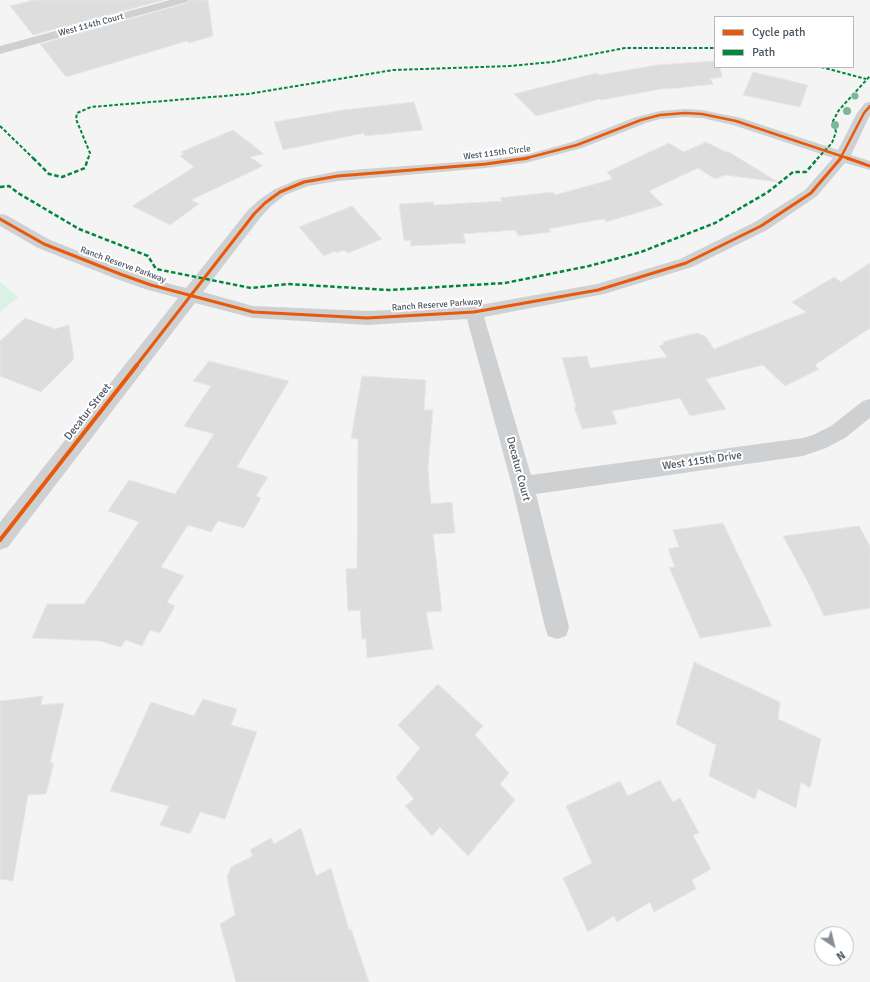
<!DOCTYPE html>
<html>
<head>
<meta charset="utf-8">
<style>
	body { margin:0 }
	#map { position:relative; width:870px; height:982px; overflow:hidden; background:#f4f4f4; font-family:Signika,sans-serif }
	canvas { display:block }
	.legend { position:absolute; left:714px; top:16px; width:140px; height:52px; box-sizing:border-box; background:#fff; border:1px solid #b7bbc0; margin:0; padding:5px 7px; list-style:none; font-size:12px; color:#4a5661 }
	.legend li { display:flex; align-items:center; gap:8px; height:20px }
	.legend b { width:20px; border:1px solid #b7bbc0 }
	.north { position:absolute; left:814px; top:926px; width:40px; height:40px; box-sizing:border-box; background:#fff; border:1px solid #b7bbc0; border-radius:50%; rotate:145deg; font-size:11px; font-weight:700; line-height:16px; text-align:center; color:#4a5661 }
	.north::after { content:''; display:block; margin:auto; width:14px; height:18px; background:#868d94; clip-path:polygon(50% 0,100% 100%,50% 72%,0 100%) }
</style>
</head>
<body>
<div id="map">
<canvas width="870" height="982"></canvas>
<ul class="legend">
<li><b style="height:5px;background:#e8590c"></b>Cycle path</li>
<li><b style="height:5px;background:#00873e"></b>Path</li>
</ul>
<div class="north">N</div>
</div>
<script>
const context = document.querySelector('canvas').getContext('2d');
context.lineJoin = 'round';
function fill(path, color) { context.fillStyle = color; context.fill(path, 'evenodd'); }
const poly = rows => new Path2D(rows.map(r => 'M' + r).join(''));
function strokePath(path, color, width, dash) { context.strokeStyle = color; context.lineWidth = width; context.lineCap = dash ? 'butt' : 'round'; context.setLineDash(dash || []); context.stroke(path); }
function drawText(font, color, halo, rows, align = 'center') {
  context.font = font + ' Signika,sans-serif'; context.lineWidth = 4; context.setLineDash([]); context.textBaseline = 'middle'; context.strokeStyle = halo; context.fillStyle = color; for (const [text, x, y, turn = 0] of rows) {
    context.save(); context.translate(x, y); context.rotate((+turn || 0) * Math.PI / 180); context.textAlign = isNaN(turn) ? turn : align; if (halo) context.strokeText(text, 0, 0); context.fillText(text, 0, 0); context.restore();
  }
}
const green = poly([
	[0,282,18,297,0,312]
]);
const building = poly([
	[34,0,164,0,33,35,10,6,34,0],
	[190,0,208,0,213,36,189,43,187,41,66,77,40,44,187,3,190,0],
	[715,61,715,67,720,67,722,77,710,79,714,84,668,89,667,88,601,100,600,99,536,116,514,94,597,73,599,75,657,65,715,61],
	[753,72,808,85,800,107,743,95,753,72],
	[414,102,423,130,365,136,364,133,283,150,274,122,343,110,414,102],
	[233,130,264,154,250,157,263,166,191,200,199,204,170,225,132,206,194,167,180,156,184,154,181,152,233,130],
	[706,142,724,151,729,152,778,182,725,175,715,179,698,168,649,191,663,205,606,222,604,219,585,222,549,229,551,232,518,236,515,230,463,234,466,243,411,246,411,240,404,241,399,204,433,202,434,205,502,201,500,198,553,192,555,195,613,179,607,172,669,143,684,152,706,142],
	[352,206,382,239,348,253,344,250,336,253,335,251,324,256,299,227,352,206],
	[870,263,870,328,815,365,819,369,785,386,763,365,706,379,726,409,690,416,680,398,612,411,617,424,582,429,574,407,576,407,562,358,587,356,590,368,667,357,659,346,664,344,662,342,697,333,706,337,714,349,806,312,792,302,834,277,841,282,870,263],
	[25,318,55,329,69,325,74,359,41,392,0,376,0,341,25,318],
	[209,361,289,381,237,467,268,477,256,496,261,498,244,528,218,521,211,532,188,525,161,567,184,576,167,602,175,606,160,633,150,630,142,646,126,640,121,647,100,641,32,638,47,604,84,604,139,522,108,511,129,480,175,494,214,434,184,426,211,386,193,381,209,361],
	[362,376,426,380,424,410,433,410,428,468,431,504,452,502,455,533,433,534,442,611,426,612,433,649,367,658,366,639,362,639,360,610,348,611,346,569,357,568,358,439,351,438,362,376],
	[723,523,772,626,700,638,669,567,675,567,668,549,679,547,673,530,723,523],
	[859,526,870,546,870,608,824,616,810,586,783,536,859,526],
	[694,662,780,702,778,719,821,739,810,788,801,782,796,808,758,789,755,799,709,776,716,745,676,724,694,662],
	[438,684,483,726,475,735,509,773,500,784,515,800,468,856,440,827,432,836,405,806,414,799,396,778,420,748,398,725,438,684],
	[43,696,41,705,64,703,50,763,54,763,46,794,28,795,13,881,0,879,0,701,43,696],
	[203,699,237,709,231,725,257,732,225,819,200,812,190,834,160,825,169,806,110,791,151,702,194,716,203,699],
	[660,780,673,802,680,798,699,833,693,835,711,869,692,880,696,889,654,912,650,902,617,922,614,916,588,932,563,878,592,863,566,806,620,781,628,796,660,780],
	[301,828,316,876,331,868,349,930,351,929,369,982,236,982,220,924,235,915,227,877,231,867,253,856,250,850,271,838,274,844,301,828]
]);
const minor = poly([
	[170,0,189,0,187,2,0,54,0,46,170,0],
	[870,102,870,115,851,155,870,161,870,170,845,163,817,196,767,230,692,267,604,294,484,317,531,475,803,438,813,435,831,426,863,401,870,399,870,418,845,438,826,448,803,456,536,494,569,627,566,636,557,639,548,636,545,627,512,486,467,319,367,325,253,318,195,303,8,547,0,550,0,522,178,298,145,289,114,278,38,248,0,226,0,214,6,215,50,240,126,270,155,280,186,288,248,210,259,200,275,189,299,179,338,171,486,160,525,155,572,142,636,117,660,111,685,109,702,110,741,118,838,150,857,113,865,103,870,102],
	[685,117,702,118,733,125,833,158,805,190,755,222,680,259,597,284,474,306,367,311,253,306,203,292,260,218,271,206,285,195,308,186,338,181,486,168,525,163,582,148,646,123,660,119,685,117]
]);
const quietFar1 = poly([
	[821,67,866,79],
	[0,126,34,159],
	[88,159,90,153,76,119,77,113,91,107,248,94,393,70,510,66,552,62,625,48,715,48],
	[817,159,832,143,836,132,833,121,839,110,870,76]
]);
const quiet = poly([
	[33,158,49,174,62,177,85,168,88,158],
	[0,187,9,186,18,193,79,229,148,256,156,269,251,288,288,284,389,290,505,283,589,266,641,252,715,223,768,192,793,172,806,172,818,158]
]);
const cyclewayFar2 = poly([
	[523,159,577,145,641,120,660,115,685,113,702,114,736,121,850,159],
	[840,159,864,113,870,106]
]);
const cyclewayFar1 = poly([
	[847,158,870,166],
	[0,219,44,244,120,274,151,285,253,312,367,318,474,312,598,290,686,263,761,226,811,193,841,158],
	[136,366,254,214,265,203,280,192,304,182,338,176,486,164,528,158]
]);
const cycleway = poly([
	[0,540,137,365]
]);
const trees = [
	[855,96,3.5],
	[847,111,4],
	[835,125,4]
];
const farStreetnames = [
	["West 114th Court",91,25,-15],
	["West 115th Circle",497,153,-7],
	["Ranch Reserve Parkway",123,265,20],
	["Ranch Reserve Parkway",437,305,-4]
];
const streetNames = [
	["Decatur Street",88,412,-52],
	["West 115th Drive",702,461,-8],
	["Decatur Court",518,469,75]
];
fill(green, '#d9f2e3');
fill(building, '#ddddde');
strokePath(building, '#e5e6e7', 1);
fill(minor, '#ced0d2');
strokePath(quietFar1, '#00873e', 2, [3.5, 2]);
strokePath(quiet, '#00873e', 2.5, [4.5, 2.5]);
strokePath(cyclewayFar2, '#e8590c', 2.5);
strokePath(cyclewayFar1, '#e8590c', 3);
strokePath(cycleway, '#e8590c', 4);
context.fillStyle = '#7ab899';
for (const [x, y, r] of trees) { context.beginPath(); context.arc(x, y, r, 0, 2 * Math.PI); context.fill(); }
drawText('9px', '#4a5661', '#fff', farStreetnames);
drawText('11px', '#4a5661', '#fff', streetNames);
</script>
</body>
</html>
